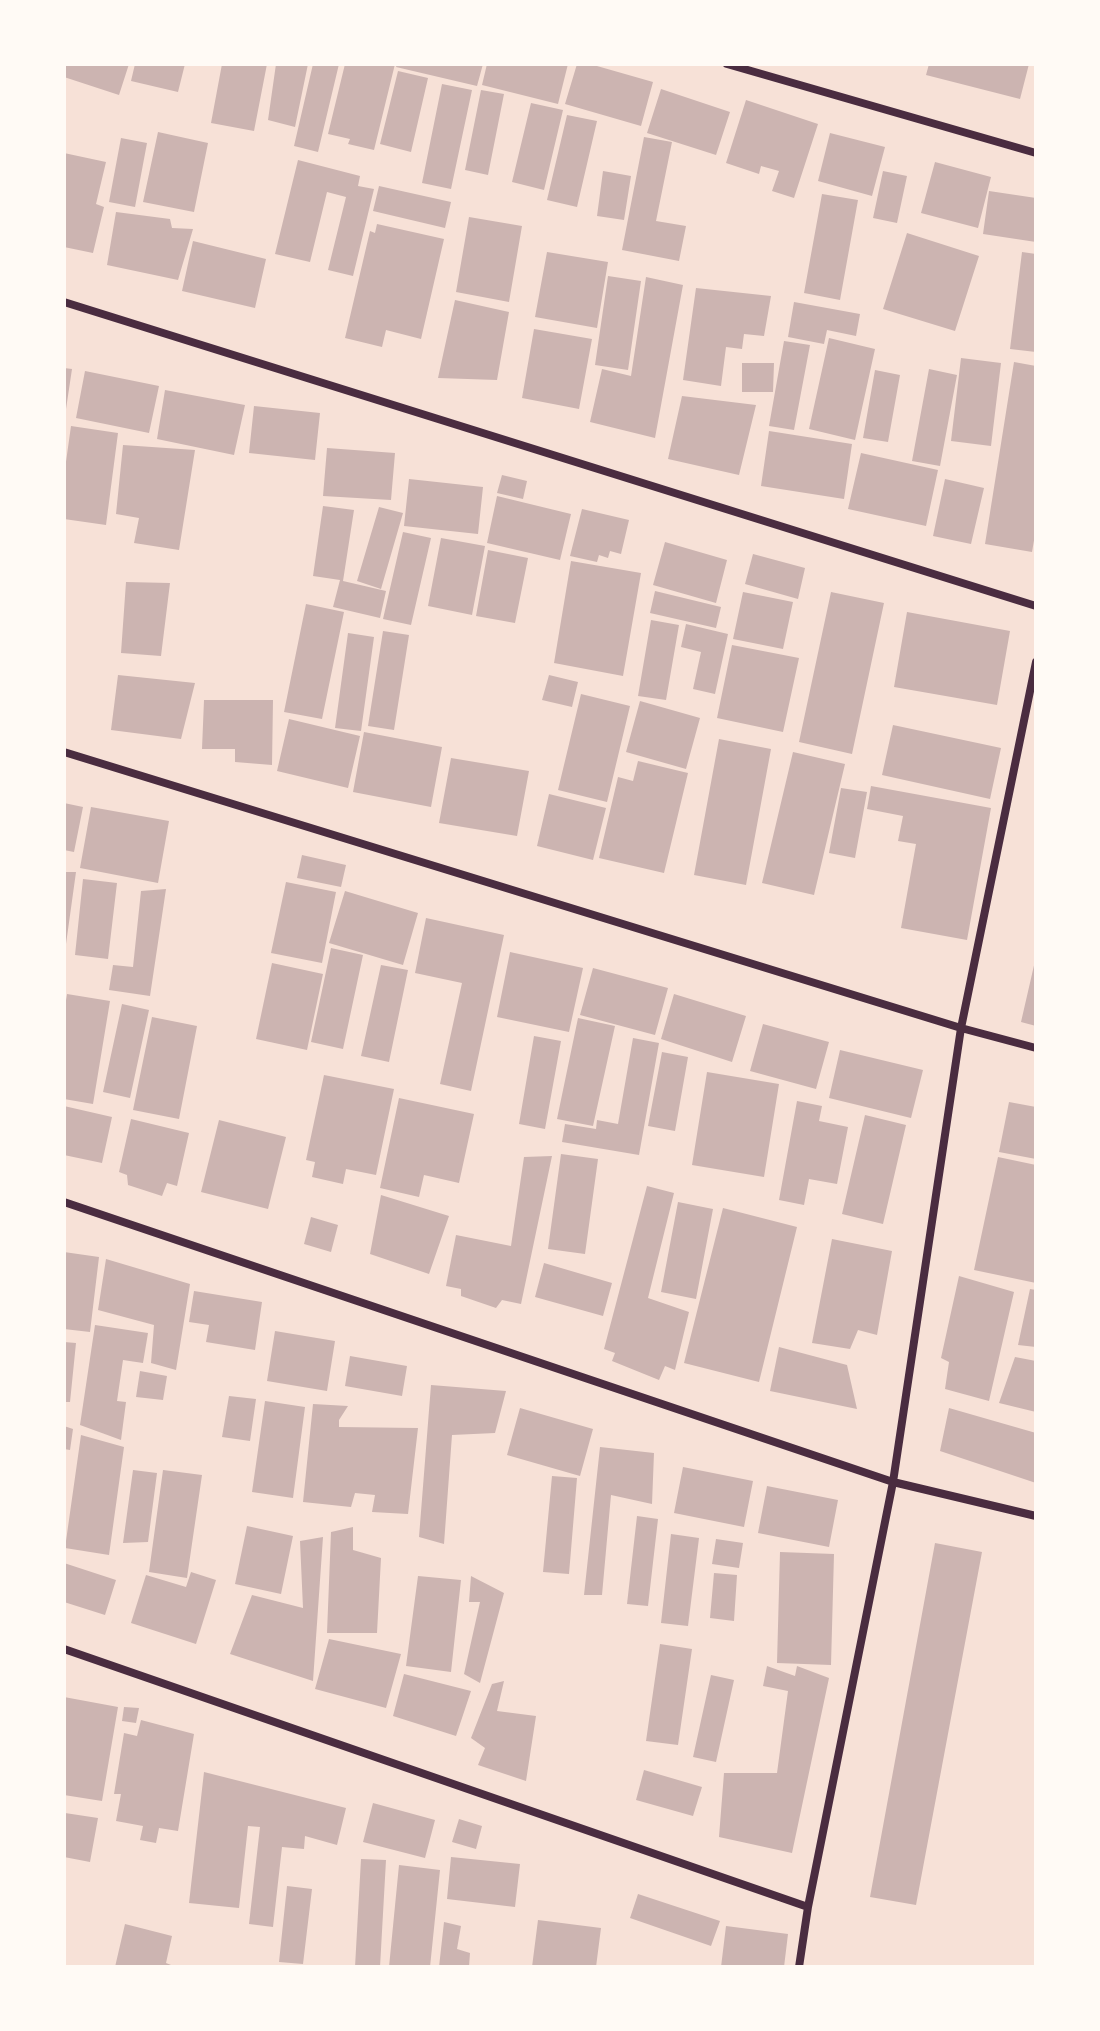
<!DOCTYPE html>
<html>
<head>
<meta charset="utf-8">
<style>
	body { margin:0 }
	#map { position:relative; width:1100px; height:2031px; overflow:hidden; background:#f7e1d7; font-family:"DejaVu Sans",sans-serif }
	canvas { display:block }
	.frame { position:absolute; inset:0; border:66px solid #fffaf5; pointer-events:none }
</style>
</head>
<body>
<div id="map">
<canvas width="1100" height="2031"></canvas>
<div class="frame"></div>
</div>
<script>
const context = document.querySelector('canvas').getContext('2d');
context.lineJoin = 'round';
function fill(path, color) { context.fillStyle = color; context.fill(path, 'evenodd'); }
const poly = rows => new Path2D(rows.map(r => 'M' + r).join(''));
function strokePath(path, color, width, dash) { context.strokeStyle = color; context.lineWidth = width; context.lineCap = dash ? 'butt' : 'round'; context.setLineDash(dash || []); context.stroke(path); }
const building = poly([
	[64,64,129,64,119,95,64,77],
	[135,64,185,64,178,92,131,81],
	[222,64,267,64,254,131,211,123],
	[276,64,308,64,295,127,268,120],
	[313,64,339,64,318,152,294,146],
	[345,64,395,64,374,150,348,144,350,139,328,134],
	[397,64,483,64,477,86,396,67],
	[487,64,568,64,558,104,482,85],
	[577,64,590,64,653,82,641,126,565,104],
	[929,64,1029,64,1020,99,926,75],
	[398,71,428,78,411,152,380,144],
	[442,84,472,90,451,189,422,183],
	[661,89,730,112,716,155,647,133],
	[481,90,504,94,488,175,465,170],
	[746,100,818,124,794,198,772,191,779,171,761,166,759,174,726,163],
	[531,103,563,110,544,190,512,182],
	[567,115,597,121,577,207,547,200],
	[158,132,208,143,194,212,143,202],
	[830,133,885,147,872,196,818,181],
	[644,137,672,142,656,221,686,226,679,261,622,250],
	[121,138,147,143,135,207,109,202],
	[64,153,106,162,96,204,104,207,93,253,64,247],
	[298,160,360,176,358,186,374,189,353,276,328,270,346,197,327,192,310,262,275,254],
	[935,162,991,177,978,228,921,213],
	[603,171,631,176,624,220,597,216],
	[883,171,907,176,897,223,873,218],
	[379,186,451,202,445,228,373,211],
	[989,191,1036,198,1036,242,983,234],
	[822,194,858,200,840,300,804,293],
	[116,212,170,219,172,228,193,229,178,280,107,265],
	[469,217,522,226,509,302,456,292],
	[377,224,444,239,421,339,386,330,382,347,345,338,370,231,375,233],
	[907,233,979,256,955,331,883,309],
	[193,241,266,259,255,308,182,291],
	[547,252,608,262,597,328,535,317],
	[1022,252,1036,254,1036,352,1010,349],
	[608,276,641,281,628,370,595,365],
	[646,277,683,285,655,438,590,422,602,369,631,376],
	[696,288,771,296,764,336,744,334,742,349,726,347,721,386,683,380],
	[455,300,509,312,497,380,438,378],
	[794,302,860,314,856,336,827,330,824,344,788,337],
	[534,329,592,339,579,409,522,398],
	[829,338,875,349,855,440,809,429],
	[784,341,810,345,794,430,769,426],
	[961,358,1001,363,991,446,951,441],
	[1014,362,1036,366,1036,529,1032,552,985,544],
	[742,363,774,363,773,392,742,392],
	[64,368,72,369,66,409,64,409],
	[929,369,957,375,940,466,912,461],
	[875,370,900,375,888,442,863,438],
	[85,371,159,386,149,433,76,418],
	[165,390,245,405,234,455,157,439],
	[682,396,756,405,739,475,668,459],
	[254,406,320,413,315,460,249,453],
	[71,426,118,433,106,525,64,519,64,476],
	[769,431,852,444,844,499,761,486],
	[123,445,195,450,179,550,134,543,139,518,116,514],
	[327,448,395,453,391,500,323,496],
	[861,453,938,470,926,526,848,509],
	[502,475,527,481,523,499,497,493],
	[409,479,483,487,478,534,404,526],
	[945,479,984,488,971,544,933,536],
	[497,496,571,514,560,560,487,543],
	[323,506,354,510,343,581,386,591,380,618,333,607,340,580,313,576],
	[379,507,403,513,381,589,357,581],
	[582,509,629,520,621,554,610,551,608,558,599,555,597,562,570,556],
	[403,532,431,538,411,625,383,619],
	[441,538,485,546,472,615,428,606],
	[665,542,727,560,716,603,653,585],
	[488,550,528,558,515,623,476,616],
	[753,554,805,568,798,599,745,584],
	[571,561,641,573,623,676,554,663],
	[126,582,170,583,161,656,121,653],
	[655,591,721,607,716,628,650,613],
	[743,592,793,602,783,649,733,639],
	[831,592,884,603,852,754,799,742],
	[306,604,344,612,322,719,284,712],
	[907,612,1010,631,997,705,894,687],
	[651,620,679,625,666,700,638,696],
	[686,624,728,634,715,694,693,689,701,652,681,647],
	[383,631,409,635,394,730,368,726],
	[348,633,374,637,361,731,335,728],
	[732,645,799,658,783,732,717,718],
	[118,675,195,683,181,739,111,730],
	[549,675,578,682,572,707,542,700],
	[581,694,630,706,607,802,558,790],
	[204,700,273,700,272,765,235,762,235,749,202,749],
	[640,701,700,718,686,769,626,752],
	[289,719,360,736,348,788,277,771],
	[893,725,1001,748,990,799,882,775],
	[364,732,442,747,431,807,353,792],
	[719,739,771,749,746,885,694,875],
	[793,752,845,764,814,895,762,883],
	[451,758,529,771,517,836,439,823],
	[638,761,688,773,664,873,599,858,618,777,633,781],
	[871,786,991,808,967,940,901,928,916,844,898,841,903,816,867,809],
	[841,788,867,792,855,858,829,853],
	[549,794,606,808,593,860,537,846],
	[64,803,83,807,74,852,64,850],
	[91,807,169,821,158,883,80,868],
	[302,855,346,865,341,887,297,878],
	[64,872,76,872,66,944,64,944],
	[83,879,117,883,108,959,75,955],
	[286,882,336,892,322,963,271,953],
	[166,889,150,996,109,990,113,965,133,967,141,891],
	[345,891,418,913,403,965,329,943],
	[426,918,504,935,471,1091,440,1084,462,983,415,973],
	[331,948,363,955,343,1049,311,1042],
	[510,952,583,968,569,1032,497,1017],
	[1035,961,1036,961,1036,1026,1021,1022],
	[272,963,323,974,307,1050,256,1039],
	[381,965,408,970,389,1062,361,1056],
	[593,968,668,988,655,1035,580,1015],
	[67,994,110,1001,93,1104,64,1099,64,1013],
	[674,994,746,1016,732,1062,661,1039],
	[122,1004,149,1010,130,1098,103,1092],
	[152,1017,197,1026,179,1119,133,1110],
	[578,1018,615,1026,593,1126,557,1119],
	[763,1024,829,1042,816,1089,750,1071],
	[534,1036,561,1041,545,1129,519,1124],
	[633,1038,659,1043,639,1155,562,1142,565,1124,596,1129,597,1120,618,1124],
	[840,1050,923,1070,911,1118,829,1098],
	[662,1052,688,1057,675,1131,648,1126],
	[707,1072,779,1084,764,1177,692,1165],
	[324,1075,394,1089,376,1175,346,1169,343,1184,312,1177,315,1162,306,1160],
	[399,1098,474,1114,459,1183,424,1175,419,1197,380,1188],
	[797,1101,822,1106,819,1121,848,1127,837,1184,809,1179,804,1205,779,1200],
	[1009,1102,1036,1107,1036,1159,999,1152],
	[64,1106,112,1117,102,1163,64,1155],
	[865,1115,906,1125,883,1224,842,1214],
	[131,1119,189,1133,177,1186,167,1183,162,1196,128,1185,127,1175,119,1172],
	[219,1120,286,1137,268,1209,201,1192],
	[561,1154,598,1159,585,1254,548,1249],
	[552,1156,521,1304,502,1300,496,1308,461,1296,461,1289,446,1286,456,1235,511,1246,524,1157],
	[998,1157,1036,1165,1036,1283,974,1270],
	[647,1186,674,1193,648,1298,689,1312,675,1370,665,1366,659,1380,612,1361,615,1353,604,1349],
	[381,1195,449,1216,429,1274,370,1254],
	[678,1202,713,1209,696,1299,661,1292],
	[723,1208,797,1227,759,1382,684,1363],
	[311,1217,338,1225,331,1252,304,1244],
	[832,1239,892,1251,877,1335,858,1330,850,1349,812,1343],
	[64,1252,99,1257,90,1332,64,1329],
	[106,1259,190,1284,176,1370,151,1363,154,1325,98,1310],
	[544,1263,612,1283,603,1316,535,1297],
	[959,1276,1014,1292,989,1401,945,1389,949,1362,941,1358],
	[1030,1289,1036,1290,1036,1347,1018,1345],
	[194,1291,262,1302,255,1350,206,1342,209,1325,189,1322],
	[95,1325,148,1333,143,1363,123,1360,117,1401,126,1402,121,1440,80,1425],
	[275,1331,335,1341,327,1391,267,1381],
	[64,1342,76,1343,70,1402,64,1402],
	[779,1347,847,1365,857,1409,770,1391],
	[350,1356,407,1366,402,1396,345,1386],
	[1015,1357,1036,1361,1036,1412,999,1403],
	[140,1371,167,1376,163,1400,136,1397],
	[431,1385,506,1391,495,1433,452,1435,444,1544,419,1537],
	[229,1396,256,1399,250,1441,222,1437],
	[265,1401,305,1407,293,1498,252,1492],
	[313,1404,348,1406,339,1420,339,1427,418,1428,408,1514,372,1512,375,1495,355,1493,351,1507,303,1502],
	[520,1408,593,1429,580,1476,507,1455],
	[949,1408,1036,1433,1036,1483,940,1451],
	[64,1426,73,1429,70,1450,64,1449],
	[81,1435,124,1447,109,1555,65,1548],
	[600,1447,654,1453,652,1504,611,1495,602,1595,584,1595],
	[683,1467,753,1481,744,1527,674,1513],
	[133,1470,157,1473,148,1542,123,1543],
	[163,1470,202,1475,187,1578,149,1572],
	[552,1476,577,1478,569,1574,543,1572],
	[767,1486,838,1500,829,1547,758,1533],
	[637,1516,658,1519,648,1606,627,1604],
	[247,1526,293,1536,281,1594,235,1584],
	[353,1527,353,1550,381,1558,377,1633,327,1633,331,1532],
	[671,1534,699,1538,688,1626,661,1623],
	[323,1537,313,1681,230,1654,252,1595,303,1608,300,1541],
	[716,1539,743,1543,739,1568,712,1564],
	[935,1543,982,1552,916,1905,870,1897],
	[780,1552,834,1554,831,1665,777,1663],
	[64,1563,116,1580,105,1615,64,1602],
	[191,1572,216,1580,196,1644,131,1623,146,1575,186,1587],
	[714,1573,737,1575,734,1621,710,1618],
	[418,1576,461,1580,451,1672,406,1666],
	[471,1576,504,1593,480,1683,464,1674,480,1602,469,1602],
	[329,1639,401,1654,386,1708,315,1689],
	[660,1644,692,1649,678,1745,646,1741],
	[767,1666,795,1676,797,1666,829,1678,792,1853,719,1837,724,1773,777,1773,788,1691,763,1686],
	[404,1674,471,1691,456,1736,393,1716],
	[711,1675,734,1680,716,1762,693,1757],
	[504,1681,497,1711,536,1716,526,1781,478,1765,485,1748,471,1738,492,1684],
	[64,1697,118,1707,102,1801,64,1795],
	[124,1707,139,1708,136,1723,122,1721],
	[141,1720,194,1734,178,1831,159,1828,156,1843,140,1840,143,1826,116,1821,121,1794,114,1794,124,1733,137,1736],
	[644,1770,702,1787,693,1816,636,1800],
	[204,1772,346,1808,337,1845,305,1836,304,1849,282,1847,273,1927,249,1924,260,1827,248,1826,239,1908,189,1903],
	[373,1803,435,1820,425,1858,363,1842],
	[65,1813,98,1818,90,1862,64,1857],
	[459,1819,482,1826,476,1849,452,1842],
	[451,1857,520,1864,515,1907,447,1899],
	[361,1859,386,1860,380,1967,355,1967],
	[399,1865,440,1870,430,1967,389,1967],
	[287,1886,312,1889,303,1964,279,1962],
	[638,1894,720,1921,711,1946,630,1918],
	[538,1920,601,1928,596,1967,532,1967],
	[444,1922,461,1926,457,1949,470,1953,469,1967,439,1967],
	[125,1924,172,1936,166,1963,176,1967,115,1967],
	[726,1926,788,1934,784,1967,721,1967]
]);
const minor = poly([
	[727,64,1036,153],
	[64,302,1036,606],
	[64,752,961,1028,1036,1048],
	[64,1202,893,1482,1036,1516],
	[64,1649,808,1907],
	[799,1967,808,1907,893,1482,961,1028,1036,662]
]);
fill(building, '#ccb4b1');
strokePath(minor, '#4a2c40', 8);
</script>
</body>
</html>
